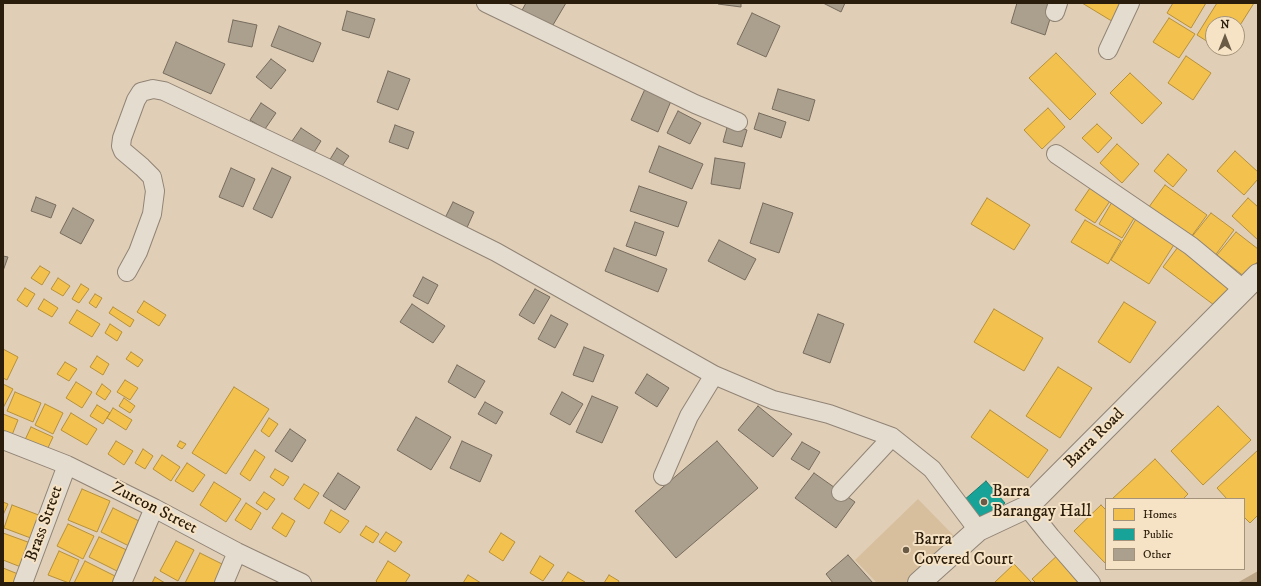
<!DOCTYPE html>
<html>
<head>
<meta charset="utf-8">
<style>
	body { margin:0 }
	#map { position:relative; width:1261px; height:586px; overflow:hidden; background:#e0ceb6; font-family:"IM FELL DW Pica",serif }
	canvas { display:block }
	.frame { position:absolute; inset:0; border:4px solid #2a1d0b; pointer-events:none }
	.legend { position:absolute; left:1105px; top:498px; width:140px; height:72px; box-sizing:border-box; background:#f6e2c4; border:1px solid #a4937a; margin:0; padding:5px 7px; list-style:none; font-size:12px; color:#2a1d0b }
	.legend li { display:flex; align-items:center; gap:8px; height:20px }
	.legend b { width:20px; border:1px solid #a4937a }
	.north { position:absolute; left:1205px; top:16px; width:40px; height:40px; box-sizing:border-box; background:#f6e2c4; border:1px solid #a4937a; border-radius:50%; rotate:0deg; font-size:11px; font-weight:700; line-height:16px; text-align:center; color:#2a1d0b }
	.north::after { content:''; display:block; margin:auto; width:14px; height:18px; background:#6a5b47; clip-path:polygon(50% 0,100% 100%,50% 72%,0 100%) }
</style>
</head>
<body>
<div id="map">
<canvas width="1261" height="586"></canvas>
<div class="frame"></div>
<ul class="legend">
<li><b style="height:11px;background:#f2c14e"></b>Homes</li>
<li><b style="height:11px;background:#17a398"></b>Public</li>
<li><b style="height:11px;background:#ab9f8e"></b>Other</li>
</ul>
<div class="north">N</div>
</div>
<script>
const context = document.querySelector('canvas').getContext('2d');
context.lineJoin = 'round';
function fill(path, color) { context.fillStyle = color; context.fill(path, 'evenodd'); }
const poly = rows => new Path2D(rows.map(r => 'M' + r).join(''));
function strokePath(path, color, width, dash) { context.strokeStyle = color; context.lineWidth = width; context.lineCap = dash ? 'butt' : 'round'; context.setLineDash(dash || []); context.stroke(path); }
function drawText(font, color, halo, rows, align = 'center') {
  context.font = font + ' "IM FELL DW Pica",serif'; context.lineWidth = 4; context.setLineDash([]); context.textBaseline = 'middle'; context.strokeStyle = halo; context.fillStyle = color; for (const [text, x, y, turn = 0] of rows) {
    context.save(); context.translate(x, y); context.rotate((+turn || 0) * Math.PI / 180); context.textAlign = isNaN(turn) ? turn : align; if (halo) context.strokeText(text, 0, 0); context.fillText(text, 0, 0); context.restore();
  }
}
const green = poly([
	[918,499,958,540,913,583,877,583,855,560]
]);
const water = poly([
	[1258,571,1258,583,1237,583]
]);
const homes = poly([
	[1082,3,1127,3,1115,23,1082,3],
	[1173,3,1206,3,1191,28,1167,13,1173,3],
	[1217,3,1254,3,1237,30,1237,24,1213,24,1213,45,1197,35,1217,3],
	[1169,18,1195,34,1179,58,1153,42,1169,18],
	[1056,53,1096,94,1070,120,1029,78,1056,53],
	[1186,56,1211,73,1193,100,1168,83,1186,56],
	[1130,73,1162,103,1142,124,1110,93,1130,73],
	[1048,108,1065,127,1042,149,1024,130,1048,108],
	[1097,124,1112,138,1098,153,1082,138,1097,124],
	[1117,144,1139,164,1122,183,1100,163,1117,144],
	[1235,151,1258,172,1258,179,1244,195,1217,171,1235,151],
	[1168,154,1187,170,1173,187,1154,171,1168,154],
	[1165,185,1207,215,1188,241,1146,211,1165,185],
	[1090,188,1110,201,1095,223,1075,210,1090,188],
	[987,198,1030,225,1014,250,971,224,987,198],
	[1248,198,1258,207,1258,240,1232,216,1248,198],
	[1112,202,1136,215,1122,238,1099,224,1112,202],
	[1211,213,1234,230,1214,257,1190,239,1211,213],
	[1136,219,1175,243,1149,284,1111,260,1136,219],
	[1085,220,1121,241,1108,264,1071,242,1085,220],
	[1236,232,1258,249,1258,261,1245,277,1217,255,1236,232],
	[1178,247,1233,288,1218,308,1163,267,1178,247],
	[40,266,50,272,42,285,31,278,40,266],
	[58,278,70,286,63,296,51,289,58,278],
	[81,284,89,289,79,303,72,299,81,284],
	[25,288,35,294,27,307,17,300,25,288],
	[95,294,102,298,96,308,89,303,95,294],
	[44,299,58,308,52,317,38,309,44,299],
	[144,301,166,315,159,326,137,312,144,301],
	[1124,302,1156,322,1130,363,1098,342,1124,302],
	[113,307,134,320,130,327,109,313,113,307],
	[994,309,1043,338,1024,371,974,342,994,309],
	[77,310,100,324,92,337,69,323,77,310],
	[110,324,122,332,117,341,105,333,110,324],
	[3,349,18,357,7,380,3,378,3,349],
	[131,352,143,360,138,367,126,359,131,352],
	[97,356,109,364,103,375,90,367,97,356],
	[65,362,77,369,69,381,57,374,65,362],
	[1058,367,1092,388,1060,438,1026,416,1058,367],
	[125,380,138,388,130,400,117,392,125,380],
	[76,382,92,392,82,408,66,398,76,382],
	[3,384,13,389,3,408,3,384],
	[102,384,111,391,105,400,96,394,102,384],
	[234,387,269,409,226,474,192,453,234,387],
	[15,392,41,403,33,422,7,411,15,392],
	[124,398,135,406,130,413,119,406,124,398],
	[45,404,63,413,53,434,35,425,45,404],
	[97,405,110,413,103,424,90,416,97,405],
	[1218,406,1251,440,1203,485,1171,451,1218,406],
	[113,408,132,420,126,430,107,418,113,408],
	[990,410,1048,450,1028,478,971,437,990,410],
	[71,413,97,429,87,445,61,430,71,413],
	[3,414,18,420,12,435,3,431,3,414],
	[269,418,278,424,269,437,261,431,269,418],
	[31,427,53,437,46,452,24,442,31,427],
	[116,441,133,451,124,465,108,454,116,441],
	[180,441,186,444,182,449,177,446,180,441],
	[143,449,153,456,145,469,135,463,143,449],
	[255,450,265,457,250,481,240,474,255,450],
	[1258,450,1258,515,1250,523,1244,517,1244,499,1227,499,1217,488,1258,450],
	[162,455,180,467,171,481,153,469,162,455],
	[1155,459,1188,494,1183,499,1112,499,1155,459],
	[187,463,205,475,193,492,175,481,187,463],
	[275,469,289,477,283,486,270,477,275,469],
	[214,482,241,499,226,522,200,505,214,482],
	[304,484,319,493,309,509,294,499,304,484],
	[82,489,110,501,97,532,68,520,82,489],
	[264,492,275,499,267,510,256,503,264,492],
	[3,502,8,504,3,515,3,502],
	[246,503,261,513,251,530,235,520,246,503],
	[12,505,44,517,36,540,4,528,12,505],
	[1101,505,1106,510,1106,564,1074,531,1101,505],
	[113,508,145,524,133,548,101,532,113,508],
	[331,510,349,521,340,533,324,523,331,510],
	[282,513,295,521,286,537,272,528,282,513],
	[68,524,94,536,83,559,57,546,68,524],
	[366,526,379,534,373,543,360,535,366,526],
	[386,532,402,542,395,552,379,542,386,532],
	[3,533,36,545,26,569,3,560,3,533],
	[501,533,515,542,503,561,489,552,501,533],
	[99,537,133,553,123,574,89,557,99,537],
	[176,541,194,550,178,581,160,571,176,541],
	[59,551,79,560,69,583,48,575,59,551],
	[200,553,228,567,221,583,185,583,200,553],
	[1060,553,1086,583,1036,583,1032,579,1060,553],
	[540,556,554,565,543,581,530,573,540,556],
	[85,561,119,578,117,583,74,583,85,561],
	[388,561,410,575,405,583,378,583,376,581,388,561],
	[1014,564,1032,583,994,583,1014,564],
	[3,568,23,576,21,583,3,583,3,568],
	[568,572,585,582,584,583,561,583,568,572],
	[468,575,481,583,463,583,468,575],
	[609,575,619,581,618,583,604,583,609,575],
	[155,577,165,583,152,583,155,577]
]);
const public = poly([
	[986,481,1005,503,982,522,963,501,986,481]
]);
const building = poly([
	[526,3,566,3,550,30,521,12,526,3],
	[718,3,741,3,741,7,718,4,718,3],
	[823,3,845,3,841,12,823,3],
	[1017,3,1055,3,1045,35,1011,23,1017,3],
	[347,11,375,19,369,38,342,30,347,11],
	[752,13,780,26,766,57,737,44,752,13],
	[233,20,257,25,252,47,228,42,233,20],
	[279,26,321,43,313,62,271,46,279,26],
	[176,42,225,64,211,94,163,73,176,42],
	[271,59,286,70,271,89,256,77,271,59],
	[388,71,410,79,398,110,377,102,388,71],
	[645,89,671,101,658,132,631,120,645,89],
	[778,89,815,100,809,121,772,109,778,89],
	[261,103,276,113,265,129,250,120,261,103],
	[678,111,701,123,690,144,667,133,678,111],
	[759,113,786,122,781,138,754,129,759,113],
	[728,124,747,130,742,147,723,142,728,124],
	[395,125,414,132,408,149,389,142,395,125],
	[301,128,321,141,311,157,290,144,301,128],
	[659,146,703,164,692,189,649,172,659,146],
	[337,148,349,156,340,169,329,161,337,148],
	[715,158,745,163,740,189,711,184,715,158],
	[231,168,255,179,243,207,219,197,231,168],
	[272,168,291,177,272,218,253,209,272,168],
	[639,186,687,202,678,227,630,211,639,186],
	[36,197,56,205,51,218,31,211,36,197],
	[453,202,474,212,465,232,443,222,453,202],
	[763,203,793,213,779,253,750,243,763,203],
	[73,208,94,220,81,244,60,233,73,208],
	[635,222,664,232,656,256,626,246,635,222],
	[719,240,756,259,745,280,708,261,719,240],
	[614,248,667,269,658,292,605,271,614,248],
	[3,256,8,257,3,271,3,256],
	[423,277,438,285,428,304,413,296,423,277],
	[535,289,550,297,534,324,519,315,535,289],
	[412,304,445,326,433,343,400,322,412,304],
	[818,314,844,324,830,363,803,353,818,314],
	[551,315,568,324,555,348,538,339,551,315],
	[584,347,604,355,593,382,573,375,584,347],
	[457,365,485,381,475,398,448,382,457,365],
	[647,374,669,388,657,407,635,393,647,374],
	[562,392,583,404,570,425,550,414,562,392],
	[592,396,618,407,602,443,576,432,592,396],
	[485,402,503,412,496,424,478,414,485,402],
	[758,406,792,434,773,457,738,430,758,406],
	[416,417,451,437,431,470,397,450,416,417],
	[290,429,306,440,292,462,275,451,290,429],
	[462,441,492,455,480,482,450,468,462,441],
	[717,441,758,488,676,558,635,511,717,441],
	[802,442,820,452,809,470,791,459,802,442],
	[338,473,360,487,345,510,323,496,338,473],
	[814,473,855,502,836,528,795,498,814,473],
	[848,555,873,583,833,583,826,574,848,555]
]);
const minor = poly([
	[486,3,695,104,738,122],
	[1055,12,1058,3],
	[1108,50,1130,3],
	[1056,154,1191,246,1244,290],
	[127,272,138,252,152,214,155,191,152,177,142,167,123,151,121,146,122,138,136,100,141,92,153,89,164,91,327,168,496,252,714,375,773,400,829,414,892,437,932,469,978,530],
	[3,440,67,465,154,508,237,552,302,583],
	[663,476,689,416,714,375],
	[841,492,892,437],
	[1027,507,1051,537,1091,583],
	[23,583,67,465],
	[122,583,154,508],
	[224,583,237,552]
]);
const tertiary = poly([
	[919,583,978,530,1027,507,1258,275]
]);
const markers = [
	[984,502,4,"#6a5b47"],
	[906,550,4,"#6a5b47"]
];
const streetNames = [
	["Barra Road",1095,439,-45],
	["Zurcon Street",154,509,27],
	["Brass Street",45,524,-70]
];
const poiNames = [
	["Barra",992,492],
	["Barangay Hall",992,512],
	["Barra",914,540],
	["Covered Court",914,560]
];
fill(green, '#d7bf9e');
fill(water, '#bca586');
fill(homes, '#f2c14e');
strokePath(homes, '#b6903a', 1);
fill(public, '#17a398');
strokePath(public, '#1d7b6e', 1);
fill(building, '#ab9f8e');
strokePath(building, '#766c5d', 1);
strokePath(minor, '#908475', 20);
strokePath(tertiary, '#908475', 24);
strokePath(minor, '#e5dcd0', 18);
strokePath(tertiary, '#e5dcd0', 22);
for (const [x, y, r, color] of markers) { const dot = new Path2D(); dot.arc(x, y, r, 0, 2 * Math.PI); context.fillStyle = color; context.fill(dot); strokePath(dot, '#f6e2c4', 1.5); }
drawText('17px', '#2a1d0b', '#f6e2c4', streetNames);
drawText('17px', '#2a1d0b', '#f6e2c4', poiNames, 'left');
</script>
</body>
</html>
